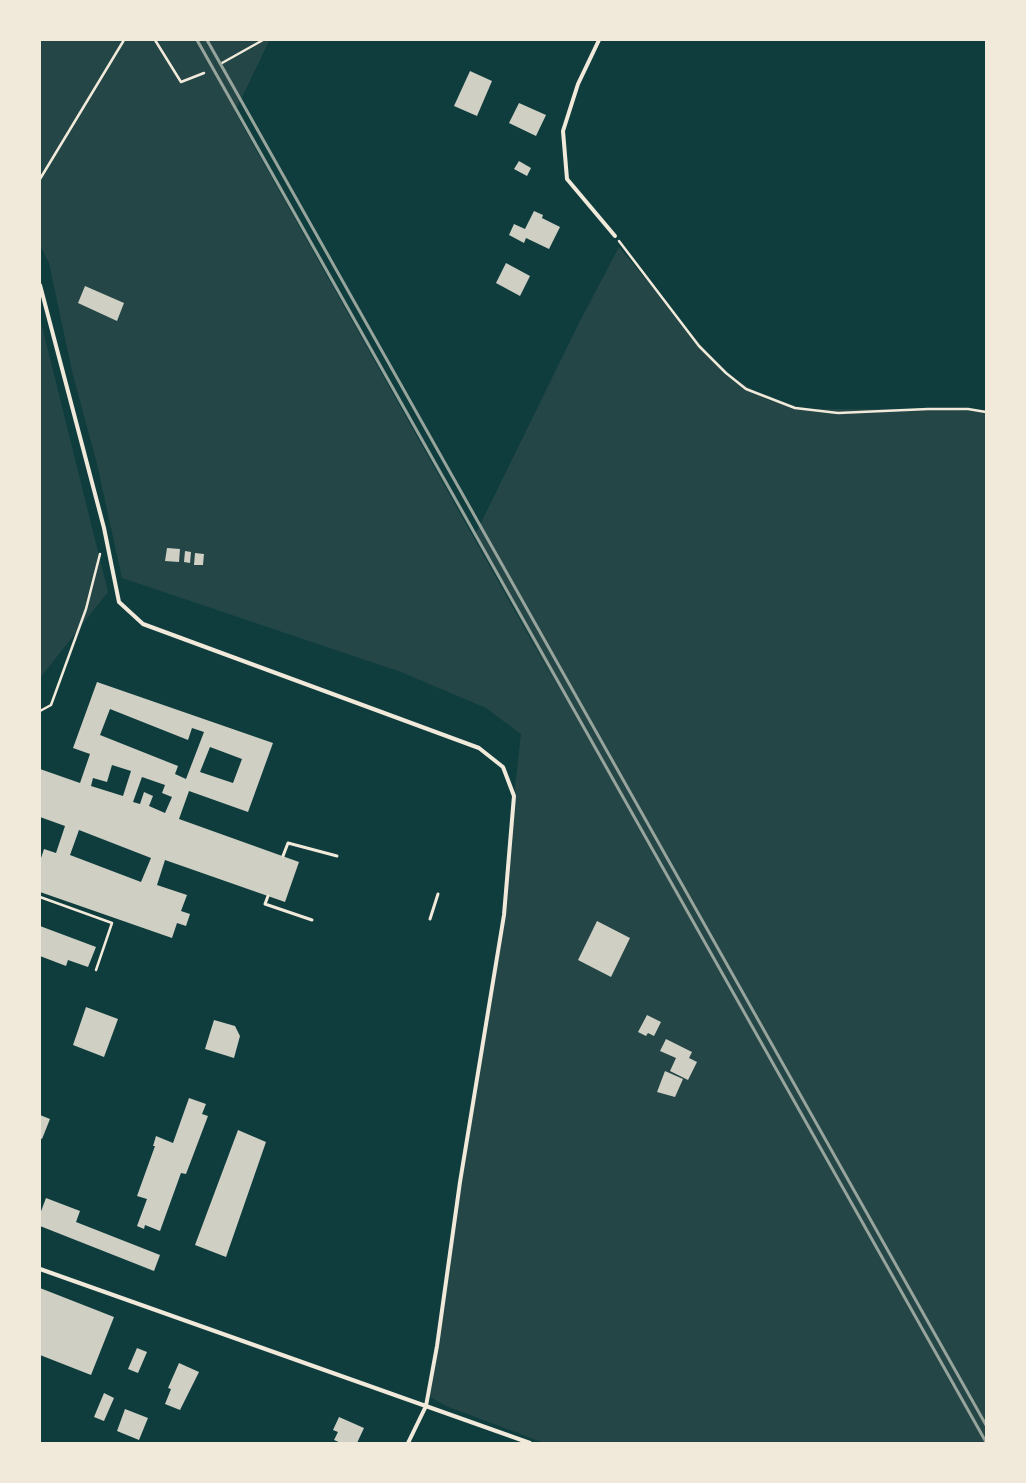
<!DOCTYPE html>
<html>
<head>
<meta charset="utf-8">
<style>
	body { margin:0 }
	#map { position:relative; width:1026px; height:1483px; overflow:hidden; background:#0f3d3e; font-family:Merriweather,serif }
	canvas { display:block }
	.frame { position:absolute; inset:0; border:41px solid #f1e9da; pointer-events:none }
</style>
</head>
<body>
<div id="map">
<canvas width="1026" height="1483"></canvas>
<div class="frame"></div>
</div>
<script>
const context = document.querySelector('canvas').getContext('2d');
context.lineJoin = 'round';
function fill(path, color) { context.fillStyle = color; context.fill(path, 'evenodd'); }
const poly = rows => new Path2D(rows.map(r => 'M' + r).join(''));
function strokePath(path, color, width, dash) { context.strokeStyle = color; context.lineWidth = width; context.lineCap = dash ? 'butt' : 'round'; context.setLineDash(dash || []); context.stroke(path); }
const green = poly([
	[40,40,269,41,235,112,559,690,475,535,580,321,619,247,721,369,768,400,812,409,941,409,986,412,986,1443,544,1443,446,1406,427,1395,437,1346,460,1182,504,915,514,796,521,734,486,708,401,672,122,578,97,464,72,371,49,263,40,245],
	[40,318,108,592,40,678]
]);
const building = poly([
	[470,71,492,81,477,116,454,106],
	[519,103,546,115,536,136,509,123],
	[519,161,531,168,527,176,514,169],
	[534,211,543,215,542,218,560,227,549,249,526,238,524,243,509,235,514,224,525,229],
	[506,263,530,276,520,296,496,283],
	[85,286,124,303,117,321,78,303],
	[167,548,180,549,179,562,165,561],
	[185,551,191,552,190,563,184,562],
	[195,553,204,554,203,565,194,565],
	[97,682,273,743,248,812,189,791,179,819,299,862,285,902,165,860,157,885,187,895,181,911,190,914,186,926,177,923,172,938,40,892,40,861,44,849,56,853,65,826,40,817,40,769,80,783,90,754,73,748],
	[110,709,188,740,192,728,204,732,186,779,175,774,178,766,100,735],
	[210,747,242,759,233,783,200,772],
	[112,765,131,771,123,796,91,786,93,778,107,782],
	[142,777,165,785,162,793,172,797,165,813,149,806,153,796,144,792,140,804,133,802],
	[79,830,151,858,141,882,70,855],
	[597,921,630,938,611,977,578,960],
	[40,926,96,947,88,967,68,960,66,966,40,956],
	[86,1007,118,1019,104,1057,73,1045],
	[647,1015,661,1022,654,1036,648,1033,646,1036,638,1032],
	[214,1020,235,1026,240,1036,234,1058,205,1049],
	[666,1039,692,1052,689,1058,697,1062,688,1080,670,1071,676,1058,660,1051],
	[665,1071,683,1079,675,1097,657,1092],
	[189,1098,206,1104,202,1114,208,1116,186,1174,181,1173,160,1231,145,1225,144,1229,137,1226,147,1199,137,1196,155,1146,153,1146,156,1136,173,1143],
	[40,1115,50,1119,42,1139,40,1138],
	[238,1130,266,1142,226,1257,195,1245],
	[46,1198,80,1211,76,1222,160,1255,154,1271,40,1226,40,1214],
	[40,1288,114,1317,91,1375,40,1355],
	[137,1348,147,1352,138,1373,128,1369],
	[179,1363,199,1372,180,1410,165,1404,171,1389,168,1388],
	[104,1393,114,1398,104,1421,94,1417],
	[125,1409,148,1418,139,1440,117,1431],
	[339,1417,364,1428,357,1443,341,1443,334,1440,338,1432,333,1430]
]);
const path = poly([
	[155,40,181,82,204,73],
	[222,63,263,40],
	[40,179,124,40],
	[619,241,699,346,726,373,746,389,795,408,838,413,928,409,968,409,986,412],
	[40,711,51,705,86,609,100,554],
	[40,897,112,923,96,970]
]);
const service = poly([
	[283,856,288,843,337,856],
	[268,896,265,904,312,920],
	[430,919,438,894]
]);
const minor = poly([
	[599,40,578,84,563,131,567,179,615,236],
	[40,285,104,528,119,602,143,624,479,748,503,767,514,796,504,915,460,1182,437,1346,426,1406,408,1443],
	[40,1269,530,1443]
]);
const rail = poly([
	[197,40,986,1442],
	[207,40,986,1425]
]);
fill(green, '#244646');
fill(building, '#cfcfc3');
strokePath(path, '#f1e9da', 2.5);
strokePath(service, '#f1e9da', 3);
strokePath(minor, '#f1e9da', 4);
strokePath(rail, '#97a49c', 3);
</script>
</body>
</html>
